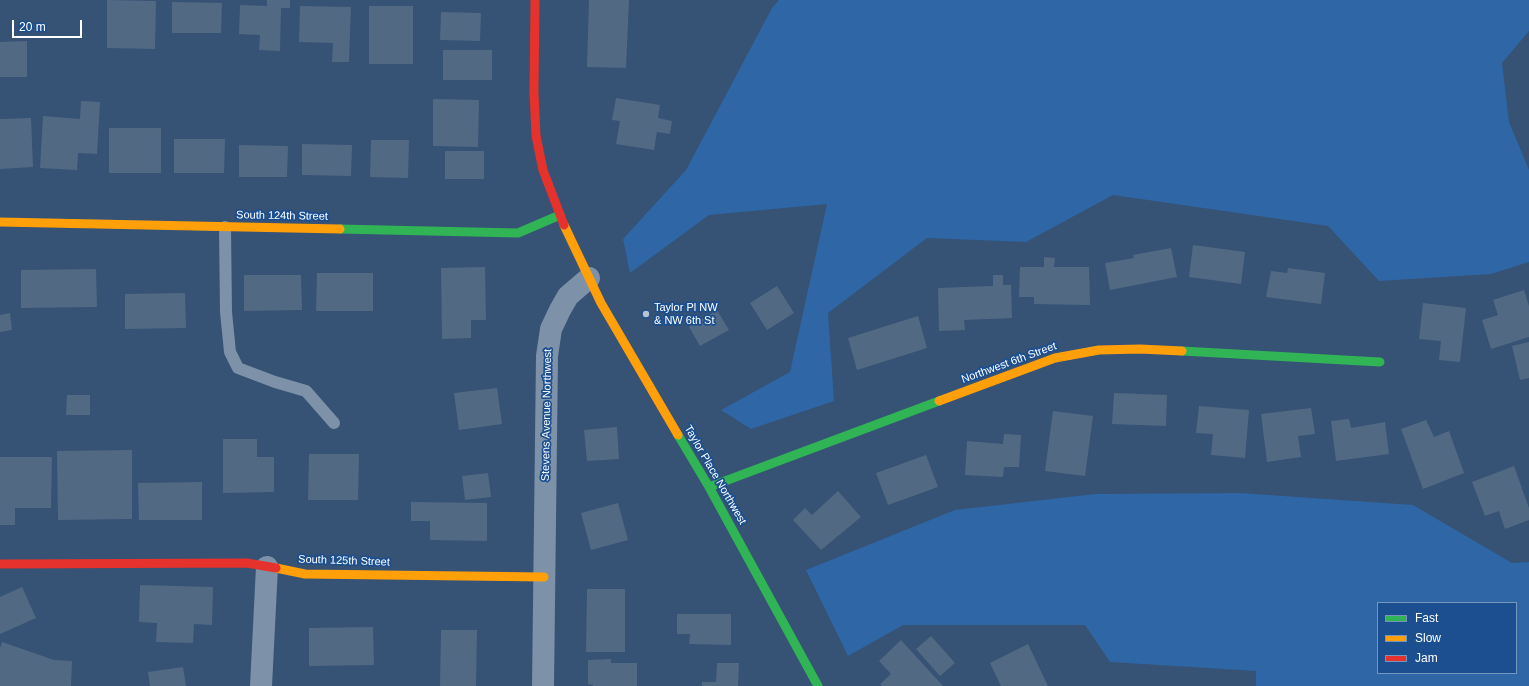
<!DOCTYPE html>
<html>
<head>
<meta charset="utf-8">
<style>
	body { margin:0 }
	#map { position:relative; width:1529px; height:686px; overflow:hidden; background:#365274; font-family:Helvetica,sans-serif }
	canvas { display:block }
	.legend { position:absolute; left:1377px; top:602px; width:140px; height:72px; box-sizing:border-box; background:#1b4f8f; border:1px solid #7695bc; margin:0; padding:5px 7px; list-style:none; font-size:12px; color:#fff }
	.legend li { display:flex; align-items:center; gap:8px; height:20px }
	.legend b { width:20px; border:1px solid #7695bc }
	.scale { position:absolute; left:12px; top:20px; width:70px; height:18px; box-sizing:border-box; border:2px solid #fff; border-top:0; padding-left:5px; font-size:12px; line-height:14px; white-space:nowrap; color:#fff; -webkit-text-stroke:3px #1b4f8f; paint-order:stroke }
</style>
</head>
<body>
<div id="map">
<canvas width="1529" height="686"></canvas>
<ul class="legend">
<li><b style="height:5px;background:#30b455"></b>Fast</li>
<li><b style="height:5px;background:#ff9f0a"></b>Slow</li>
<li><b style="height:5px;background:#e5322d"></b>Jam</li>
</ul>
<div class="scale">20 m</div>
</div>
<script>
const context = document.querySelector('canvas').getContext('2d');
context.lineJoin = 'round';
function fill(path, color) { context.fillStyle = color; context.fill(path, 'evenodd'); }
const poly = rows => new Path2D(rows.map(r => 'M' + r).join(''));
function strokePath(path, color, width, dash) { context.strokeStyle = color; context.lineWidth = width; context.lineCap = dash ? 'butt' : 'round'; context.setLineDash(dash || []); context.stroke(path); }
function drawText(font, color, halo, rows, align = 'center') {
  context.font = font + ' Helvetica,sans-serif'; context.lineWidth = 3.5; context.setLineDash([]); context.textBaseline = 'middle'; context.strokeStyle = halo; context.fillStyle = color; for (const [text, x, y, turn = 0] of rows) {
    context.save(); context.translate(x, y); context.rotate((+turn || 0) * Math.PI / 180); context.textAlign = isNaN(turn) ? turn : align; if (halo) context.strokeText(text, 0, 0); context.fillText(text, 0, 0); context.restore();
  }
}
const green = poly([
	[779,0,1529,0,1529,31,1502,63,1509,122,1529,170,1529,262,1491,274,1379,281,1328,226,1113,195,1026,242,927,238,828,313,834,401,751,429,721,410,790,372,827,204,709,215,630,273,623,239,686,170,772,8],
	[1240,493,1413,505,1512,563,1529,562,1529,686,1256,686,1256,671,1110,662,1085,625,903,625,848,656,806,570,955,510,1095,494],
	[1378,603,1516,603,1516,673,1378,673]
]);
const building = poly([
	[107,0,156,1,155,49,107,48],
	[267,0,290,0,290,8,281,8,280,51,259,50,260,35,239,34,240,5,267,6],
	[589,0,629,0,626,68,587,67],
	[172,2,222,3,221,33,172,33],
	[300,6,351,7,349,62,332,62,333,43,299,42],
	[369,6,413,6,413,64,369,64],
	[441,12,481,13,480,41,440,40],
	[27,41,27,77,0,77,0,42],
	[443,50,492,50,492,80,443,80],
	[616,98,660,105,658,118,672,121,670,134,657,132,654,150,616,144,620,121,612,120],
	[433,99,479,100,478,147,433,146],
	[81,101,100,102,97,154,78,153,77,170,40,168,43,116,80,119],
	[31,118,33,167,0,169,0,119],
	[109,128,161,128,161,173,109,173],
	[174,139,225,139,224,173,174,173],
	[371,140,409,140,408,178,370,177],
	[302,144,352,145,351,176,302,175],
	[239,145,288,146,287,177,239,177],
	[445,151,484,151,484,179,445,179],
	[1193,245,1245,252,1241,284,1189,277],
	[1171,248,1177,277,1110,290,1105,263,1134,258,1133,255],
	[1044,257,1055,258,1054,267,1089,267,1090,305,1034,304,1034,297,1019,297,1020,267,1044,267],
	[485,267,486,320,471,320,471,338,442,339,441,268],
	[1288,268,1325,273,1321,304,1266,297,1271,271,1287,273],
	[96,269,97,307,21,308,21,270],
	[317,273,373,273,373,311,316,311],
	[244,275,301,275,302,310,244,311],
	[993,275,1003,275,1003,285,1011,285,1012,318,964,320,965,330,939,331,938,288,993,286],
	[777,286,794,313,767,330,750,303],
	[1524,290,1529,306,1529,337,1491,349,1482,320,1498,315,1493,300],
	[185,293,186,328,125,329,125,294],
	[1423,303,1466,308,1460,362,1439,360,1441,341,1419,339],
	[717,310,729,330,700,346,689,327],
	[10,313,12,330,0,332,0,315],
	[918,316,927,348,857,370,848,338],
	[1529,342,1529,378,1520,380,1512,346],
	[497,388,502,424,459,430,454,393],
	[1114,393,1167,395,1166,426,1112,424],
	[67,395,90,395,90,415,66,415],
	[1199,406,1249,410,1245,458,1211,455,1213,434,1196,433],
	[1311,408,1315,434,1298,436,1301,457,1267,462,1261,414],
	[1053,411,1093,416,1085,476,1045,471],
	[1349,419,1351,428,1385,422,1389,454,1336,461,1331,421],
	[1426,420,1434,437,1449,431,1464,473,1423,489,1401,429],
	[617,427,619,459,587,461,584,430],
	[1004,434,1021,435,1019,467,1004,467,1003,477,965,475,967,441,1003,444],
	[223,439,257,439,257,457,274,457,274,492,223,493],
	[132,450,132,519,58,520,57,451],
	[309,454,359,454,358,500,308,500],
	[926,455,938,487,888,505,876,473],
	[0,457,52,457,51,508,15,508,15,525,0,525],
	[1514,466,1529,508,1529,520,1505,529,1499,511,1485,516,1472,482],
	[488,473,491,497,465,500,462,476],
	[202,482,202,520,139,520,138,483],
	[838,491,861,517,821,550,793,520,805,508,812,515],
	[411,502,487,503,487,541,430,540,430,521,411,521],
	[618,503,628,540,591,550,581,513],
	[140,585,213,587,212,625,194,624,193,643,156,642,157,623,139,622],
	[22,587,36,618,0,634,0,597],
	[587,589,625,589,625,652,586,652],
	[677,614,731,614,731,645,689,644,690,634,677,634],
	[373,627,374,665,309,666,309,628],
	[441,630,477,630,476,686,440,686],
	[931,636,955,663,940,676,916,649],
	[901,640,943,686,882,686,880,684,891,674,879,661],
	[2,642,54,660,72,661,71,686,0,686,0,648],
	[1028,644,1048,686,1001,686,990,663],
	[611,659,611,663,637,663,637,686,593,686,593,685,588,684,588,660],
	[717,663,739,663,738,686,702,686,702,682,716,682],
	[183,667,186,686,150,686,148,672]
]);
const lane = poly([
	[225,227,226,312,230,352,238,368,275,382,306,391,334,423]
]);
const street = poly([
	[261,686,267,567],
	[543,686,547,356,551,329,560,310,568,296,589,278]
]);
const fast = poly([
	[340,229,518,233,560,215],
	[1182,351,1380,362],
	[678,435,709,487,818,686],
	[709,487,939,401]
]);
const slow = poly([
	[0,222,340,229],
	[564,225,601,303,678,435],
	[939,401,1055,358,1099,350,1140,349,1182,351],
	[276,568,305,574,544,577]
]);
const jam = poly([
	[535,0,534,92,536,136,543,170,564,225],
	[0,564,247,563,276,568]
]);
const markers = [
	[646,314,4,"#b9c2ce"]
];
const streetNames = [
	["South 124th Street",282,216,1],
	["Northwest 6th Street",1009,363,-20],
	["Stevens Avenue Northwest",547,415,-89],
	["Taylor Place Northwest",715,475,60],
	["South 125th Street",344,561,2]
];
const poiNames = [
	["Taylor Pl NW",654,308],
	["& NW 6th St",654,321]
];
fill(green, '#2f66a5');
fill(building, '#526984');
strokePath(lane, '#7d92a8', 12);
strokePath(street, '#7d92a8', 22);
strokePath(fast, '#30b455', 9);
strokePath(slow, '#ff9f0a', 9);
strokePath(jam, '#e5322d', 9);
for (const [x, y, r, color] of markers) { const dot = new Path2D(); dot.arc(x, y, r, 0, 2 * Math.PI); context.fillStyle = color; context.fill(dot); strokePath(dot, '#1b4f8f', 1.5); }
drawText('11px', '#fff', '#1b4f8f', streetNames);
drawText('11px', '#fff', '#1b4f8f', poiNames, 'left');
</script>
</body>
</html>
